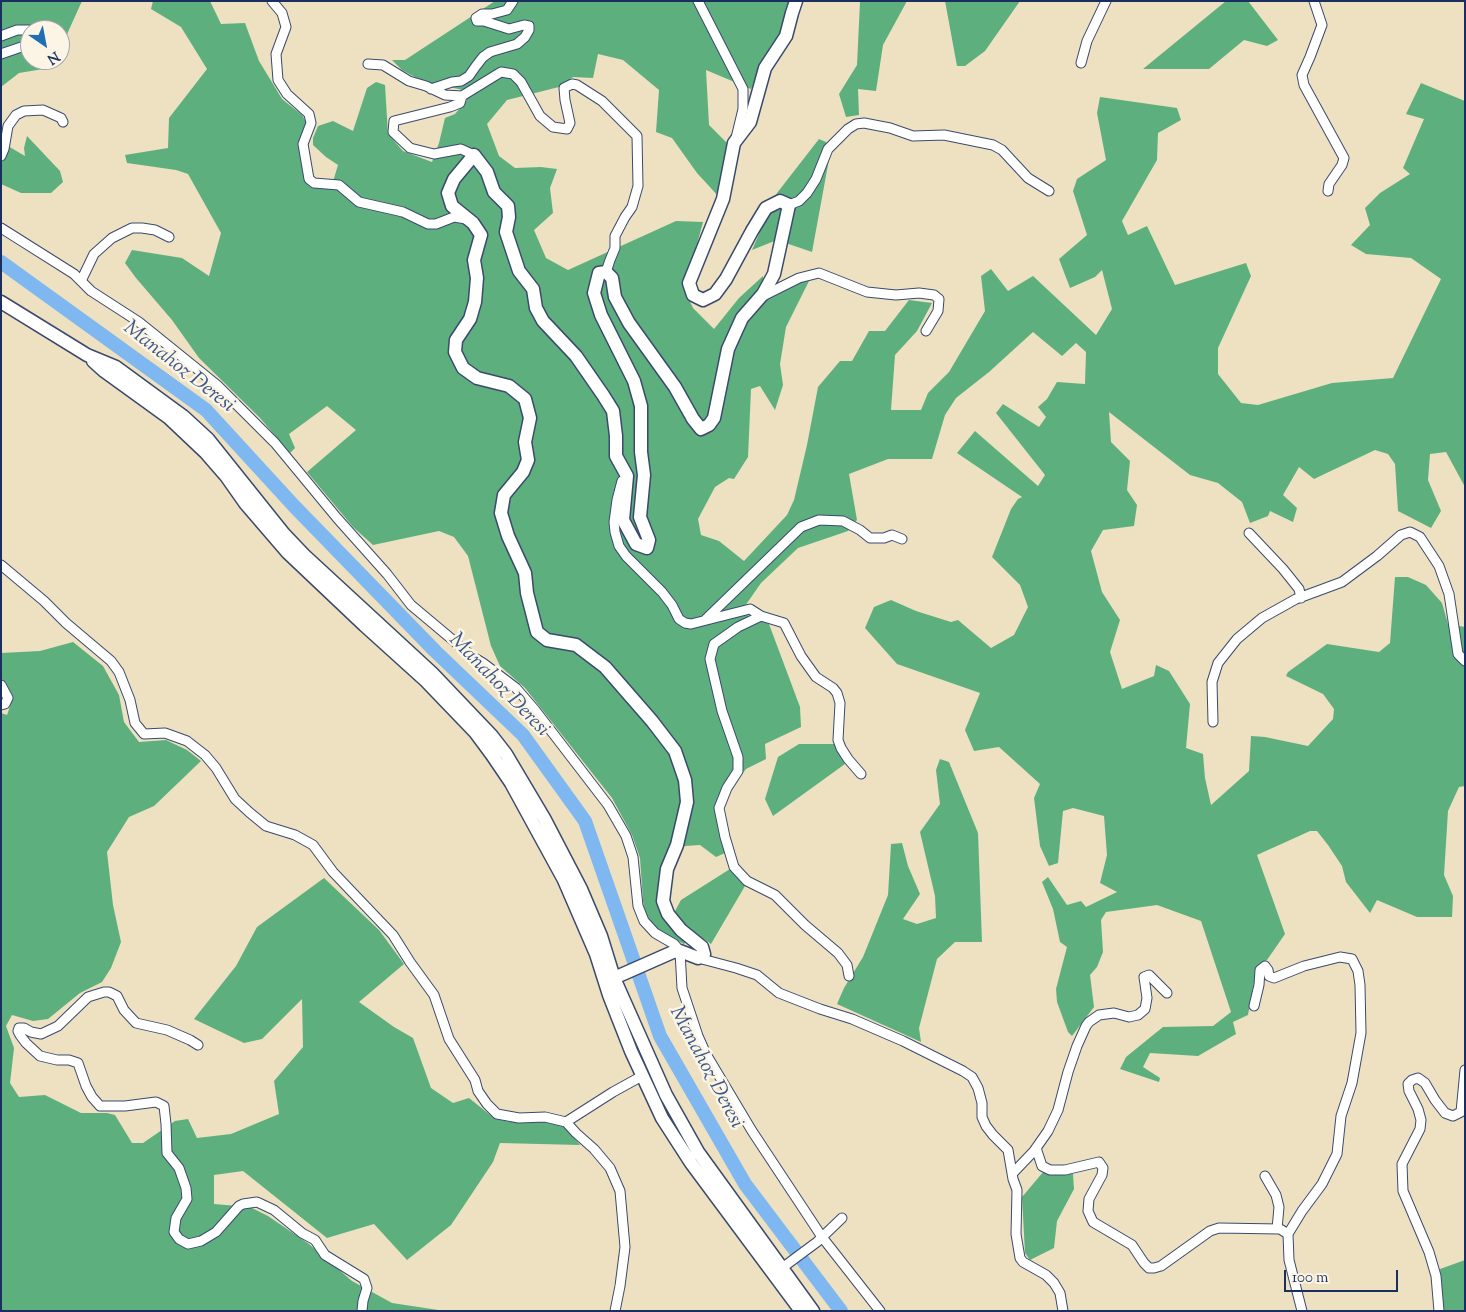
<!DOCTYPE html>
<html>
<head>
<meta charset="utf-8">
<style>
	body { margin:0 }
	#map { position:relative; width:1466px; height:1312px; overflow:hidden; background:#ede1c1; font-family:"Sorts Mill Goudy",serif }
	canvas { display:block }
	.frame { position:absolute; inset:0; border:2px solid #1b2f5e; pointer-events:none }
	.north { position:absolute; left:20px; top:20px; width:50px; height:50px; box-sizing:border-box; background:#fcf5e5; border:1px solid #a2a6af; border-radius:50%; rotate:147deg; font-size:14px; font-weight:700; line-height:20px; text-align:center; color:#1b2f5e }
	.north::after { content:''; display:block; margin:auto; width:18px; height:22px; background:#1f6fb2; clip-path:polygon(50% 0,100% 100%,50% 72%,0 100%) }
	.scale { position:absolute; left:1284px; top:1270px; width:114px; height:22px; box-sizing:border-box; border:2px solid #1b2f5e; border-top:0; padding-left:6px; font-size:15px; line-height:18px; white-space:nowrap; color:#1b2f5e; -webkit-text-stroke:4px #fcf5e5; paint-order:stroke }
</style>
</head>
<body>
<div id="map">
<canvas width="1466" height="1312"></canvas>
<div class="frame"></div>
<div class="north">N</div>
<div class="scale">100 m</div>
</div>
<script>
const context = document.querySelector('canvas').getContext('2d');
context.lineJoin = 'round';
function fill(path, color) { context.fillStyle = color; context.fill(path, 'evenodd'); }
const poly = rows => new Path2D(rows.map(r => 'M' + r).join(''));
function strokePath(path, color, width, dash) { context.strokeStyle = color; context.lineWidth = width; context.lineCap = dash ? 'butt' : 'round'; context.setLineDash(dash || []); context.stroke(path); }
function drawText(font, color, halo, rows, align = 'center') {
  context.font = font + ' "Sorts Mill Goudy",serif'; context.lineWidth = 5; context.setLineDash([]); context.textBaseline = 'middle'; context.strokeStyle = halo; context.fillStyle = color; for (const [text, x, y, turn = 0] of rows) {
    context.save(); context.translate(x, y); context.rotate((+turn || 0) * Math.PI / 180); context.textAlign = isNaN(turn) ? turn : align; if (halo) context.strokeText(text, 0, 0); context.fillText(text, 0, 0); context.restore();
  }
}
const forest = poly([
	[1,1,82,1,68,32,61,53,60,54,60,30,30,30,30,60,53,60,43,69,19,73,1,87],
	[153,1,210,1,221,24,245,23,259,61,270,79,282,99,302,115,307,123,305,179,310,187,331,188,338,165,326,157,313,145,313,138,318,126,333,121,353,131,367,88,376,82,385,85,388,134,403,151,432,162,439,143,445,118,455,114,467,100,463,90,422,81,402,70,392,60,405,60,495,1,792,1,783,32,764,59,751,89,706,70,709,125,727,143,720,198,697,173,672,138,656,132,659,90,623,60,598,54,593,78,573,77,559,87,507,100,487,124,499,156,515,168,541,167,557,169,550,188,553,213,534,230,546,258,568,270,676,221,703,222,690,270,686,293,693,308,714,329,739,298,763,276,763,300,791,286,810,279,786,327,780,364,783,385,775,410,760,386,751,389,748,457,734,479,729,478,715,487,698,519,701,535,719,541,744,561,787,515,794,500,807,445,818,387,840,361,852,361,869,331,885,331,909,300,932,303,917,331,895,355,891,410,921,410,928,393,949,372,985,311,981,276,991,269,1008,291,1033,276,1096,335,1112,309,1102,270,1095,277,1070,288,1059,259,1087,235,1073,191,1077,179,1106,160,1097,113,1100,97,1177,108,1181,120,1158,133,1157,160,1122,221,1128,235,1147,226,1175,285,1246,263,1251,276,1218,348,1218,374,1241,403,1258,405,1332,383,1393,378,1441,279,1411,258,1366,254,1351,245,1370,225,1365,208,1380,193,1410,174,1403,168,1424,119,1406,114,1421,83,1465,101,1465,487,1446,452,1430,454,1428,480,1441,511,1431,528,1398,511,1395,464,1388,454,1375,450,1314,479,1299,467,1283,495,1297,508,1293,522,1270,511,1268,516,1250,523,1242,502,1218,483,1190,475,1109,412,1111,442,1130,461,1127,490,1137,505,1134,526,1103,530,1091,551,1102,592,1120,620,1110,652,1122,689,1154,676,1156,665,1169,671,1190,704,1186,748,1203,754,1205,778,1211,805,1249,771,1251,736,1265,737,1308,746,1333,719,1334,709,1323,694,1286,676,1288,672,1327,644,1379,652,1390,643,1395,577,1408,577,1426,585,1442,603,1448,624,1465,627,1465,786,1459,787,1448,811,1444,875,1453,896,1452,917,1417,917,1377,900,1370,913,1346,882,1342,866,1328,845,1317,831,1310,831,1257,855,1285,934,1267,960,1257,966,1248,1015,1233,1022,1236,1034,1198,1056,1150,1053,1143,1067,1160,1078,1159,1082,1120,1069,1126,1057,1163,1027,1213,1026,1231,1012,1201,921,1157,905,1106,912,1101,920,1103,952,1097,967,1090,975,1094,1007,1072,1036,1068,1032,1057,1002,1056,989,1067,947,1060,942,1053,909,1042,882,1048,877,1067,905,1081,901,1086,907,1117,892,1100,883,1107,855,1104,816,1073,808,1063,811,1058,863,1049,866,1040,846,1034,798,1040,784,999,747,974,751,965,730,980,693,897,664,865,628,874,607,891,600,916,611,951,622,958,620,991,648,1014,635,1028,607,1020,585,992,557,1011,509,1018,499,1022,497,957,453,975,431,1038,486,1045,475,996,413,1003,404,1039,427,1046,417,1038,407,1047,399,1057,382,1085,384,1086,352,1076,343,1062,356,1033,332,989,372,956,398,945,415,932,459,888,459,849,474,857,520,848,531,798,548,761,583,745,606,747,615,769,624,800,707,801,727,765,744,766,759,746,769,717,806,725,853,716,857,700,845,670,847,660,894,686,942,684,944,658,931,645,913,643,901,640,858,632,835,612,798,525,688,500,666,491,646,468,556,454,537,439,531,373,545,353,527,307,472,356,430,327,406,289,434,295,448,290,453,260,418,199,358,172,320,136,278,125,263,132,250,182,258,209,276,221,233,188,174,176,170,127,163,125,155,168,148,169,118,207,69,181,27,151,9],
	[907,1,883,45,876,91,858,89,859,115,846,117,839,94,857,65,860,2],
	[945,1,1020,1,985,51,965,66,957,66],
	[1226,1,1248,1,1278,40,1267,46,1244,40,1209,69,1143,69],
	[27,136,60,171,63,182,51,193,21,193,1,184,1,142,25,156,24,148],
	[819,139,826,142,830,154,812,252,777,240,752,250,777,193],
	[73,642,103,666,119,695,124,722,139,742,166,740,187,750,201,761,154,806,129,817,107,852,113,905,121,942,111,968,102,982,80,993,48,1019,33,1021,12,1015,6,1026,14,1048,10,1083,19,1097,45,1095,81,1113,107,1113,115,1115,132,1143,143,1143,175,1121,188,1119,197,1138,231,1134,279,1114,274,1081,303,1047,302,999,262,1039,244,1043,194,1019,236,966,257,927,324,878,379,930,404,964,359,1002,394,1027,413,1038,431,1088,453,1103,469,1098,495,1119,510,1122,541,1121,563,1125,580,1145,500,1143,493,1162,451,1225,407,1260,374,1224,327,1238,243,1171,214,1175,214,1204,250,1207,268,1216,309,1244,352,1281,392,1303,445,1311,1,1311,1,713,7,715,11,703,9,689,1,678,1,653,40,651],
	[799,744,834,744,845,764,773,816,765,799,778,757],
	[940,759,949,762,978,833,982,942,955,942,937,959,919,1028,921,1042,837,1004,844,988,863,957,888,895,891,844,902,843,908,866,920,894,903,919,917,924,936,918,935,896,920,832,940,804,936,770],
	[730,869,745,886,711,944,681,923,675,911,681,900],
	[1044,1171,1073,1174,1074,1189,1057,1221,1054,1248,1030,1260,1025,1253,1022,1197],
	[1465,1260,1465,1311,1441,1311,1440,1269]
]);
const river = poly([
	[1,262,206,410,294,506,435,651,523,735,585,821,660,1036,745,1184,841,1311]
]);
const street = poly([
	[272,1,282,13,286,27,276,54,278,80,287,94,309,114,311,123,303,144,309,179,314,183,339,185,359,202,403,212,428,224,436,224,454,217,466,219],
	[698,1,743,89,743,109,736,138],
	[1314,1,1322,25,1310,57,1302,75,1304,85,1344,158,1342,165,1329,184,1328,191],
	[1,36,17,30,30,30],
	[1,54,30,44],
	[1081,63,1087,41,1106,1],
	[368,64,383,65,409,81,426,86,445,95,462,96,460,103,450,107,394,121,393,132,410,148,434,154,461,149,474,155],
	[431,89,452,82,461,81,469,76,476,66,483,57,490,52,517,44,525,37,529,30,529,26,524,25,509,29,484,21,477,21,476,18,482,14,492,14,507,10,513,1],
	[462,96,501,72,513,74,521,82,540,116,553,127,567,129,570,123,565,100,564,88,572,84,577,85,602,101,637,136,638,186,632,207,625,217,615,236,615,248,610,260,606,272],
	[1,156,4,149,8,126,16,115,24,111,43,110,61,118,63,122],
	[789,205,799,201,807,193,816,179,828,149,848,129,856,124,864,123,890,128,913,136,944,135,993,145,1002,150,1028,178,1049,191],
	[1,228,74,274,91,291,139,322,217,385,275,443,337,518,387,574,411,605,473,657,483,663,516,688,535,710,608,805,626,836,633,857,638,906,644,921,655,933,674,944,680,951,682,988,698,1036,706,1054,752,1131,822,1237,880,1311],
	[81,281,94,254,112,238,132,228,142,228,155,230,169,237],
	[763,296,799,278,819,273,867,292,896,295,919,293,934,295,939,299,938,311,926,331],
	[622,481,617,500,614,522,615,532,619,546,626,556,662,592,672,605,679,619,685,623,691,624,750,609,761,616,784,623,801,656,816,677,833,688,837,693,840,703,838,740,841,748,848,759,861,774],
	[1249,533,1283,569,1299,589,1301,598],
	[1,565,44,601,66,623,111,661,119,672,130,700,135,723,144,734,165,733,187,741,205,755,216,768,235,799,249,812,266,826,295,835,313,845,333,872,393,935,410,962,434,995,449,1039,475,1080,478,1091,487,1104,497,1114,519,1118,545,1117,566,1122],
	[761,616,738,627,714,644,710,659,722,711,738,757,738,771,727,788,719,808,725,837,734,867,747,881,775,895,805,925,838,953,847,965,849,976],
	[705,620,801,527,819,520,843,521,860,530,870,538,884,538,892,535,902,539],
	[1,685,8,698,5,704,1,705],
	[1213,722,1212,682,1218,663,1237,639,1262,618,1296,599,1342,582,1377,556,1401,535,1410,532,1420,537,1439,566,1449,594,1458,654,1465,661],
	[698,958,736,968,757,975,779,993,820,1009,852,1019,903,1041,963,1071,972,1077,978,1088,982,1103,982,1117,986,1126,993,1135,1008,1150,1013,1179,1017,1190,1016,1234,1020,1258,1023,1262,1046,1275,1054,1283,1060,1293,1063,1311],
	[1254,1006,1259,985,1260,970,1265,966,1268,970,1269,976,1274,978,1304,966,1340,957,1352,959,1358,971,1360,985,1361,1033,1352,1083,1341,1116,1337,1154,1322,1184,1302,1211,1288,1234],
	[198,1045,190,1040,167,1030,136,1023,124,1010,117,996,109,992,104,992,88,997,58,1026,41,1034,31,1032,24,1028,19,1028,18,1031,20,1035,26,1043,40,1056,57,1060,69,1060,78,1063,86,1086,92,1097,100,1106,125,1106,156,1102,164,1106,166,1124,167,1153,179,1168,186,1188,187,1199,176,1218,174,1232,179,1239,188,1244,201,1241,216,1232,239,1206,243,1204,257,1202,274,1210,302,1233,315,1240,325,1255,364,1279,367,1288,363,1301,362,1311],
	[1036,1148,1042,1166,1050,1170,1065,1170,1099,1162,1103,1168,1102,1175,1089,1199,1088,1211,1093,1222,1132,1245,1144,1263,1149,1268,1154,1268,1161,1266,1210,1231,1219,1228,1280,1229,1288,1234,1289,1260,1302,1311],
	[1012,1174,1034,1151,1048,1131,1058,1110,1068,1072,1077,1046,1086,1026,1089,1022,1099,1015,1114,1013,1129,1017,1138,1015,1145,1009,1147,998,1144,977,1149,975,1167,993],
	[1265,1176,1276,1195,1279,1207,1277,1229],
	[782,1268,817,1242,842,1218],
	[615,1311,620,1286,625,1247,620,1191,610,1168,594,1149,576,1133,566,1122,613,1092,642,1076],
	[1439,1311,1436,1276,1429,1252,1403,1191,1402,1164,1420,1129,1421,1120,1418,1109,1409,1091,1408,1084,1412,1080,1418,1078,1425,1083,1435,1100,1445,1113,1453,1116,1461,1112,1465,1070]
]);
const secondary = poly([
	[1,302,87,355,116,367,183,416,208,439,284,534,304,555,432,673,492,736,506,754,544,818,581,889,601,936,614,978,666,1095,698,1152,813,1311],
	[93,361,104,371,169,418,206,453,226,476,245,503,288,553,364,625,426,681,475,732,492,755,511,783,564,880,596,954,609,995,631,1051,662,1118,691,1163,801,1311],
	[605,981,614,978,673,952,680,951,698,958,704,954,702,947,681,930,668,914,663,901,667,869,677,845,687,802,685,780,675,751,652,721,605,667,576,645,547,640,537,632,527,593,525,573,508,536,501,513,504,495,523,472,528,460,525,442,530,418,525,399,509,386,477,378,463,368,455,352,456,340,470,319,475,302,477,278,474,260,481,235,473,223,452,206,448,193,454,179,474,155,487,172,494,192,508,206,509,217,506,232,519,271,533,289,536,308,543,321,576,356,603,395,613,411,616,436,616,456,627,476,623,520,636,544,647,548,649,540,640,517,644,475,641,452,641,406,634,381,601,315,594,293,599,273,606,272,612,278,615,297,629,323,675,387,693,419,701,429,709,425,714,418,728,349,742,318,763,294,774,274,789,205,780,201,766,208,752,231,726,279,715,294,703,300,693,295,689,283,723,199,734,143,750,122,765,68,786,36,792,13,796,1]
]);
const waterNames = [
	["Manahoz Deresi",178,368,38],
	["Manahoz Deresi",498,686,46],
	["Manahoz Deresi",705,1068,62]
];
fill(forest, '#5db07e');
strokePath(river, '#7fb8f0', 14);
strokePath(street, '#3a4a6d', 11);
strokePath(secondary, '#3a4a6d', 15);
strokePath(street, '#fff', 9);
strokePath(secondary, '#fff', 12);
drawText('italic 21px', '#39588a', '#fcf5e5', waterNames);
</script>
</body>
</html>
